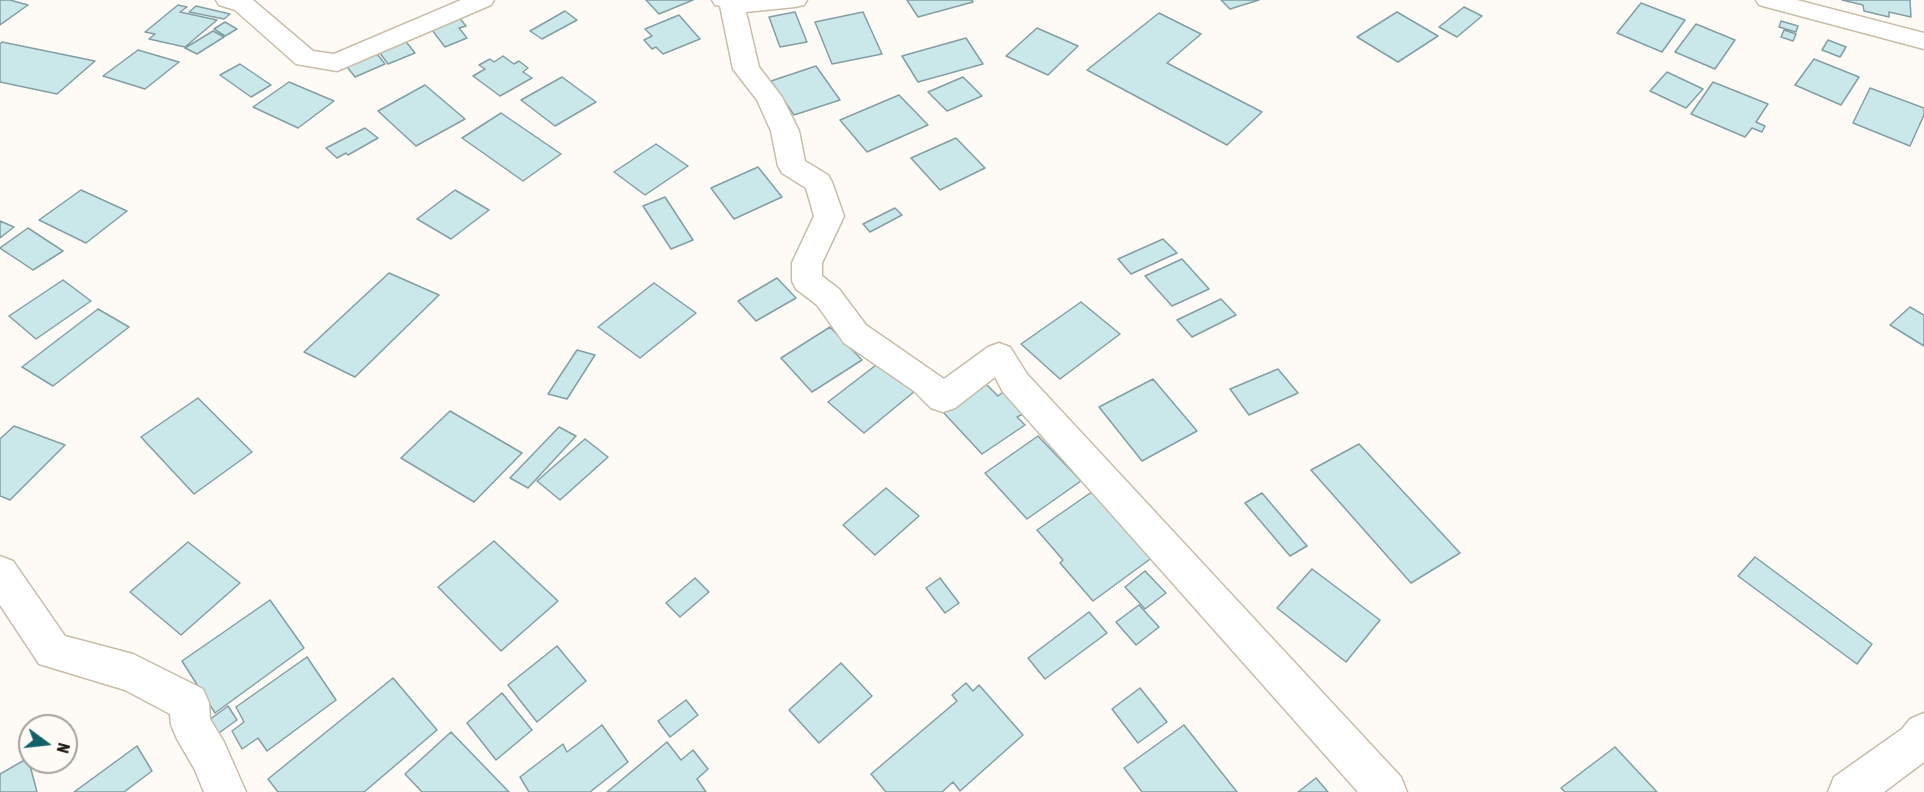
<!DOCTYPE html>
<html>
<head>
<meta charset="utf-8">
<style>
	body { margin:0 }
	#map { position:relative; width:1924px; height:792px; overflow:hidden; background:#fefbf7; font-family:"Asap Condensed",sans-serif }
	canvas { display:block }
	.north { position:absolute; left:18px; top:714px; width:60px; height:60px; box-sizing:border-box; background:#fefbf7; border:2px solid #a4a19b; border-radius:50%; rotate:105deg; font-size:16px; font-weight:700; line-height:24px; text-align:center; color:#1e1a12 }
	.north::after { content:''; display:block; margin:auto; width:21px; height:27px; background:#116169; clip-path:polygon(50% 0,100% 100%,50% 72%,0 100%) }
</style>
</head>
<body>
<div id="map">
<canvas width="1924" height="792"></canvas>
<div class="north">N</div>
</div>
<script>
const context = document.querySelector('canvas').getContext('2d');
context.lineJoin = 'round';
function fill(path, color) { context.fillStyle = color; context.fill(path, 'evenodd'); }
const poly = rows => new Path2D(rows.map(r => 'M' + r).join(''));
function strokePath(path, color, width, dash) { context.strokeStyle = color; context.lineWidth = width; context.lineCap = dash ? 'butt' : 'round'; context.setLineDash(dash || []); context.stroke(path); }
const building = poly([
	[0,0,10,0,28,5,0,25,0,0],
	[646,0,693,0,659,14,646,0],
	[907,0,972,0,973,2,918,17,907,0],
	[1221,0,1259,0,1230,9,1221,0],
	[1842,0,1910,0,1911,17,1889,12,1889,17,1864,11,1863,5,1842,0],
	[1641,3,1685,20,1662,52,1617,33,1641,3],
	[178,5,187,7,180,12,217,20,185,47,149,39,155,34,145,32,178,5],
	[196,6,230,14,224,19,189,12,196,6],
	[1464,7,1482,16,1457,37,1439,27,1464,7],
	[565,11,577,20,542,39,530,31,565,11],
	[795,12,807,42,780,47,769,17,795,12],
	[863,12,882,54,832,64,815,22,863,12],
	[1397,12,1438,36,1398,62,1357,37,1397,12],
	[1159,13,1201,34,1167,63,1262,112,1227,145,1087,70,1159,13],
	[457,15,466,26,459,28,467,38,445,47,429,26,457,15],
	[679,15,700,39,663,54,656,47,652,49,644,40,652,36,645,29,679,15],
	[1781,21,1798,26,1796,32,1779,27,1781,21],
	[225,22,237,29,225,36,214,29,225,22],
	[1696,24,1735,40,1715,69,1675,52,1696,24],
	[1037,28,1078,46,1048,75,1006,56,1037,28],
	[1784,30,1796,34,1793,41,1781,37,1784,30],
	[213,31,224,37,197,54,185,48,213,31],
	[403,38,415,53,388,64,377,49,403,38],
	[966,38,983,64,918,82,902,56,966,38],
	[1828,40,1846,47,1840,57,1822,50,1828,40],
	[2,42,95,61,57,94,0,82,0,44,2,42],
	[138,50,179,62,145,89,103,76,138,50],
	[374,50,385,64,355,77,344,63,374,50],
	[503,56,514,64,519,61,528,68,523,72,532,78,500,96,473,76,485,69,479,65,490,59,494,62,503,56],
	[1814,59,1859,77,1841,105,1795,85,1814,59],
	[240,64,271,85,251,97,220,75,240,64],
	[816,66,840,100,794,115,771,81,816,66],
	[1667,72,1703,89,1686,108,1650,91,1667,72],
	[562,77,596,102,555,126,521,100,562,77],
	[963,77,982,96,947,111,928,92,963,77],
	[289,82,334,101,298,128,253,107,289,82],
	[1713,82,1768,104,1756,122,1765,126,1762,132,1752,128,1745,137,1691,114,1713,82],
	[425,85,465,119,416,146,378,111,425,85],
	[1870,88,1924,108,1924,115,1910,146,1853,123,1870,88],
	[899,95,928,125,867,152,840,120,899,95],
	[501,113,561,154,523,181,462,138,501,113],
	[365,128,378,138,348,155,346,153,337,158,326,148,365,128],
	[956,138,985,168,940,190,911,158,956,138],
	[656,144,688,166,645,195,614,172,656,144],
	[758,167,782,197,734,219,711,188,758,167],
	[81,190,127,211,86,243,39,220,81,190],
	[455,190,489,210,451,239,417,219,455,190],
	[665,197,693,240,671,249,643,206,665,197],
	[895,208,902,215,870,232,863,224,895,208],
	[0,221,14,227,0,238,0,221],
	[28,228,63,251,33,270,0,248,28,228],
	[1163,239,1177,253,1131,274,1118,259,1163,239],
	[1182,259,1209,289,1172,306,1145,276,1182,259],
	[389,273,439,295,355,377,304,352,389,273],
	[777,278,796,298,756,321,738,301,777,278],
	[63,280,91,301,36,339,9,316,63,280],
	[654,283,696,313,640,358,598,327,654,283],
	[1221,299,1236,315,1192,337,1177,320,1221,299],
	[1081,302,1120,334,1060,379,1021,344,1081,302],
	[1910,307,1924,315,1924,346,1890,325,1910,307],
	[98,309,129,327,53,386,22,367,98,309],
	[830,327,862,360,812,392,781,358,830,327],
	[577,350,595,355,567,399,548,394,577,350],
	[880,362,915,391,864,433,828,402,880,362],
	[1278,369,1298,393,1249,415,1230,389,1278,369],
	[1153,379,1197,431,1142,461,1099,407,1153,379],
	[985,383,998,396,1003,392,1023,414,1017,417,1025,425,982,454,942,411,985,383],
	[198,398,252,452,194,494,141,437,198,398],
	[450,411,522,453,474,502,401,458,450,411],
	[14,426,65,445,10,500,0,496,0,439,14,426],
	[559,427,576,436,528,488,510,478,559,427],
	[1038,436,1081,481,1027,519,985,473,1038,436],
	[585,439,608,457,560,500,537,481,585,439],
	[1359,444,1460,553,1411,583,1311,470,1359,444],
	[886,488,919,516,875,555,843,525,886,488],
	[1096,489,1157,554,1093,601,1060,563,1063,560,1037,530,1096,489],
	[1262,493,1307,546,1290,556,1245,503,1262,493],
	[494,541,558,601,501,651,438,587,494,541],
	[188,542,240,583,181,635,130,592,188,542],
	[1755,557,1872,644,1857,664,1738,576,1755,557],
	[1312,569,1380,620,1346,662,1277,608,1312,569],
	[1145,571,1166,593,1145,609,1125,587,1145,571],
	[695,578,709,592,680,617,666,603,695,578],
	[940,578,959,603,945,613,926,588,940,578],
	[270,600,304,648,215,713,182,661,270,600],
	[1139,605,1159,627,1136,645,1116,622,1139,605],
	[1089,612,1107,633,1045,679,1028,658,1089,612],
	[557,646,586,681,537,722,508,685,557,646],
	[307,657,336,700,267,751,258,738,242,749,232,731,244,722,236,707,307,657],
	[841,663,872,696,819,743,789,710,841,663],
	[393,678,437,730,364,792,278,792,268,779,393,678],
	[966,683,973,691,979,685,1023,735,960,791,953,782,942,792,886,792,871,774,957,701,952,695,966,683],
	[1140,688,1167,722,1138,743,1112,709,1140,688],
	[502,693,532,730,496,760,467,723,502,693],
	[686,700,698,715,670,737,658,721,686,700],
	[228,706,237,720,209,740,201,726,228,706],
	[602,725,628,762,590,792,529,792,520,777,563,744,567,752,602,725],
	[1184,725,1237,792,1142,792,1124,768,1184,725],
	[451,732,509,792,422,792,405,774,451,732],
	[667,742,681,760,693,750,708,769,697,779,706,792,607,792,667,742],
	[137,746,152,771,124,792,74,792,137,746],
	[1615,747,1657,792,1565,792,1561,788,1615,747],
	[28,758,37,792,0,792,0,774,28,758],
	[1316,778,1328,792,1298,792,1316,778]
]);
const street = poly([
	[216,0,253,0,313,51,334,54,461,0,494,0,491,5,337,71,296,64,235,10,219,5,216,0],
	[712,0,807,0,804,5,795,7,746,12,759,67,782,97,799,131,805,161,828,175,832,182,844,216,822,263,822,276,839,289,866,325,944,379,988,347,999,343,1010,347,1027,374,1401,777,1407,792,1358,792,1003,392,995,377,955,408,943,412,931,408,914,391,844,343,817,305,796,289,792,281,792,263,814,216,806,188,782,173,778,166,771,131,757,100,733,69,720,6,715,5,712,0],
	[1756,0,1797,0,1924,33,1924,49,1759,5,1756,0],
	[0,556,13,561,65,636,133,654,203,689,209,703,210,719,224,742,246,792,204,792,195,770,177,739,171,725,170,714,125,690,39,664,0,605,0,556],
	[1924,713,1924,762,1884,792,1828,792,1834,777,1902,729,1910,719,1924,713]
]);
fill(building, '#cae7ea');
strokePath(building, '#849fa2', 1.5);
strokePath(street, '#c9bda9', 3);
fill(street, '#fff');
</script>
</body>
</html>
